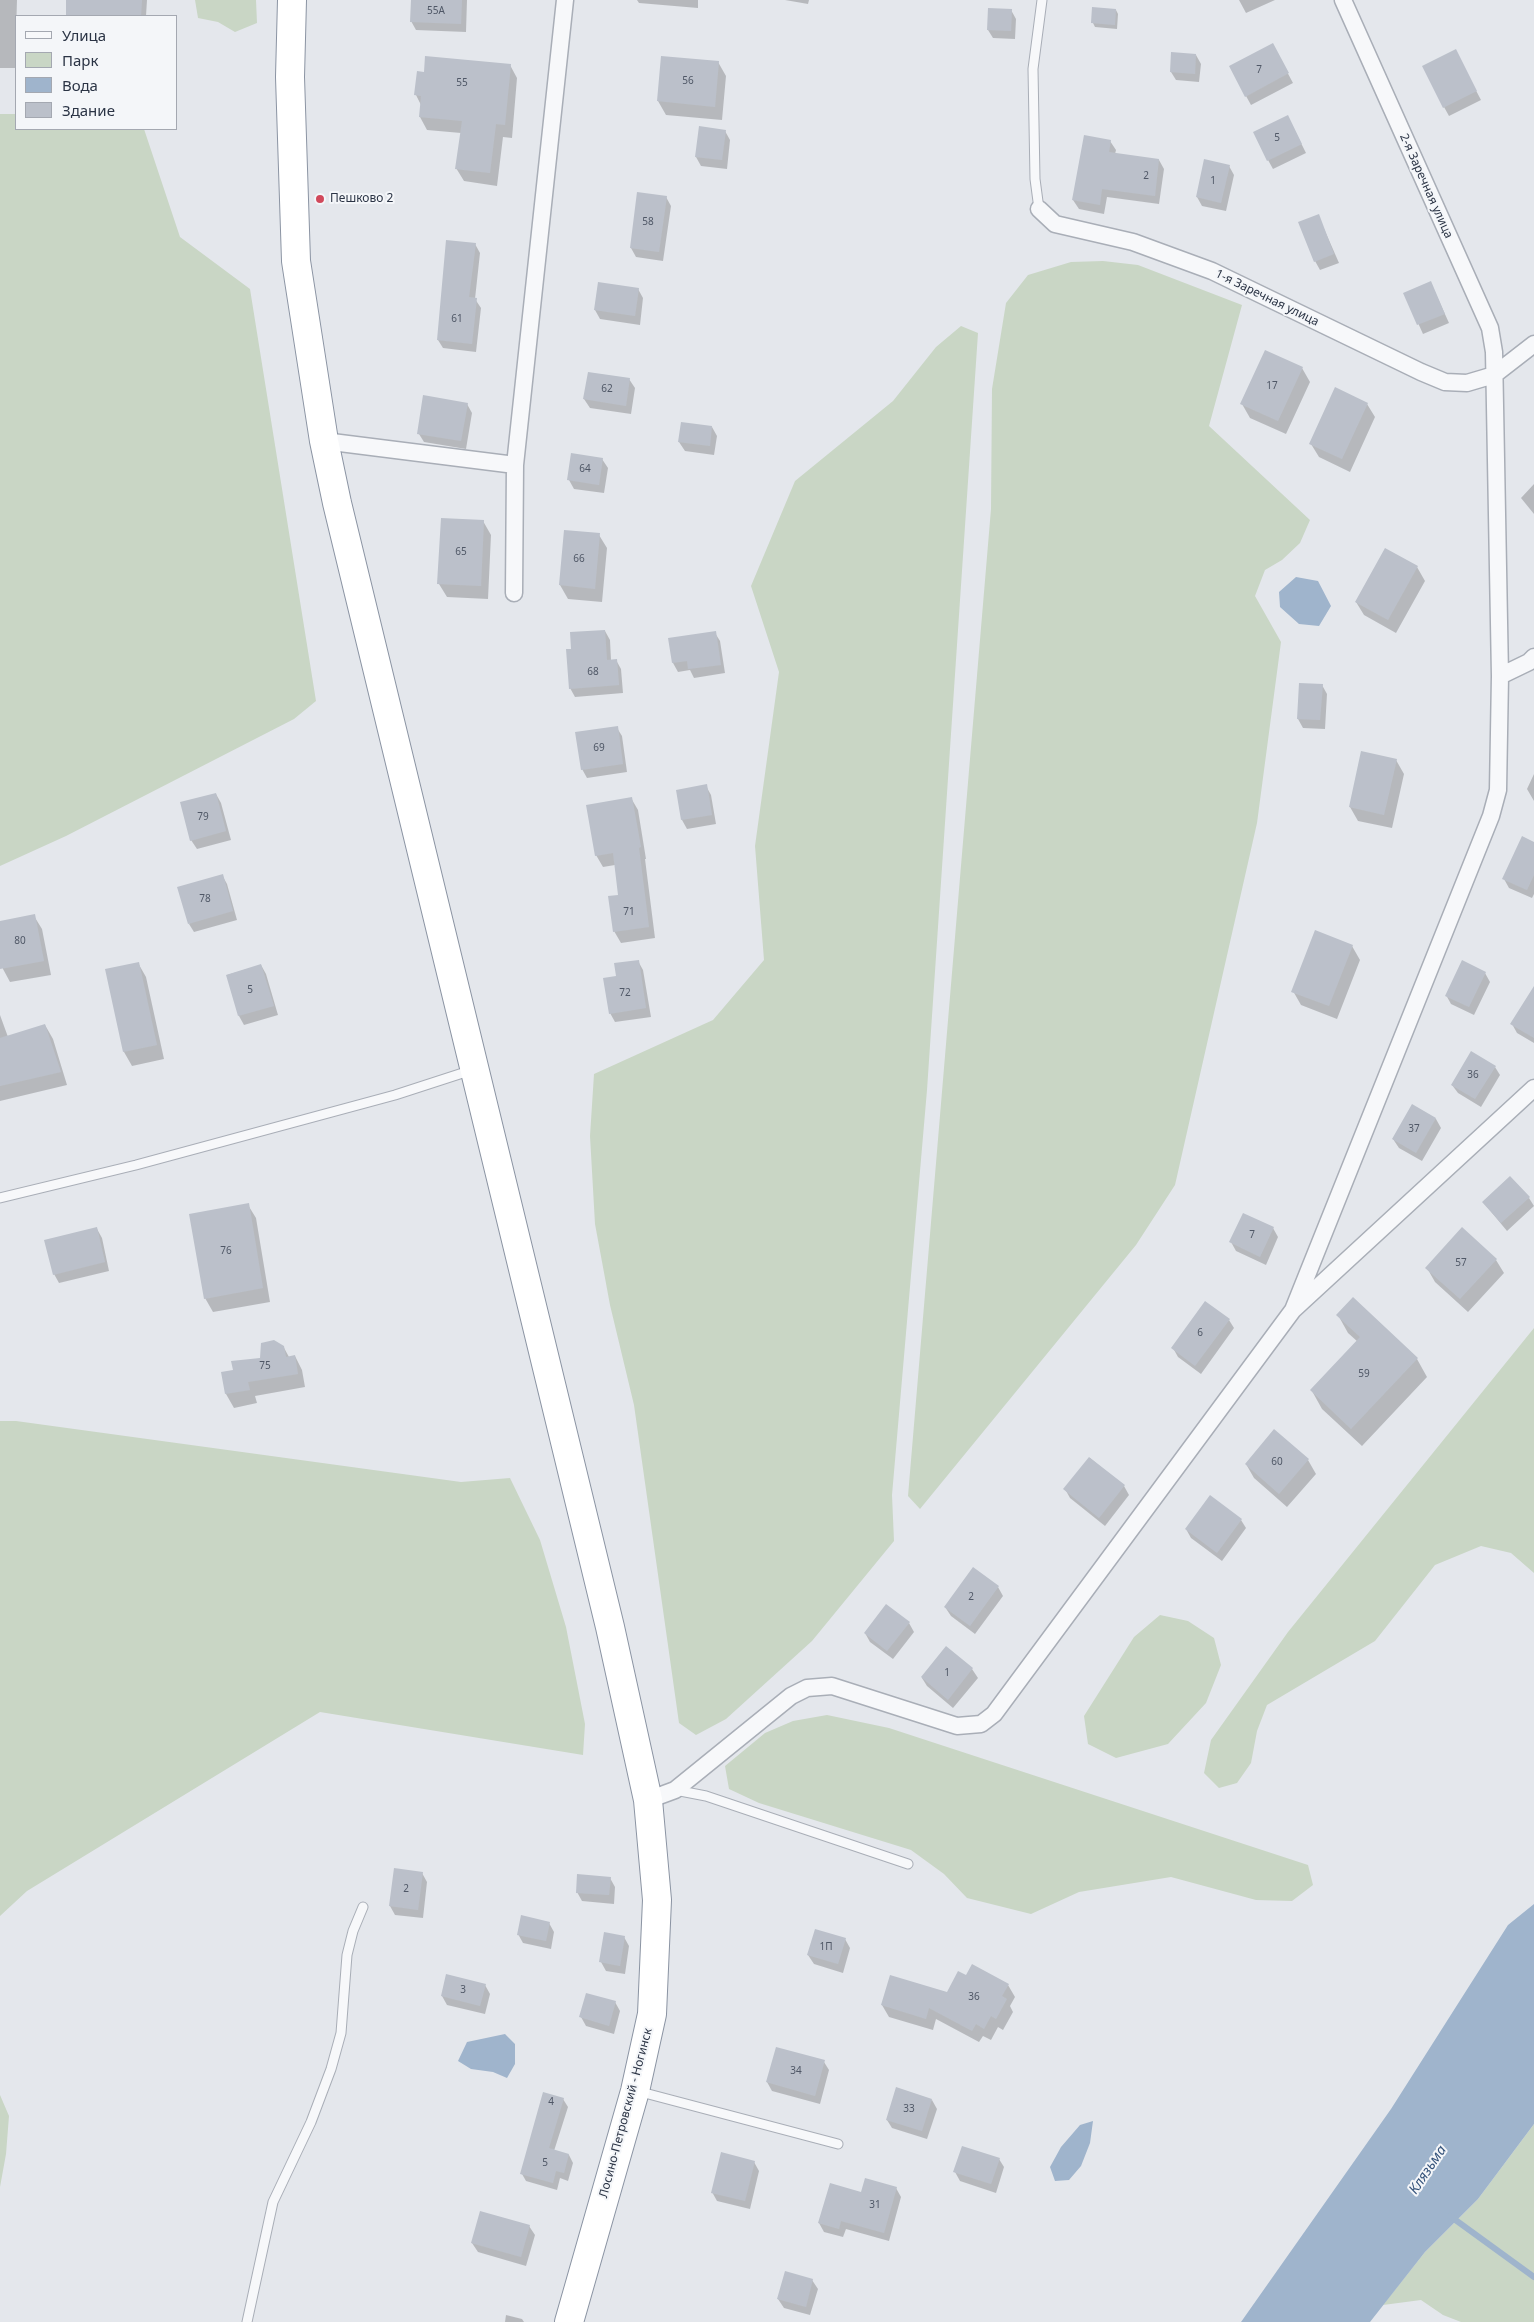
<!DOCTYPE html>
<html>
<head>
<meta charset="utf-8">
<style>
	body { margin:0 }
	#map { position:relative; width:1534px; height:2322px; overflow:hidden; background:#e4e7ec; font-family:"Noto Sans",sans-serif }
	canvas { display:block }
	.legend { position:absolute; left:15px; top:15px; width:162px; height:115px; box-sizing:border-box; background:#f4f6f9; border:1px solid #a4a8b1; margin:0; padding:6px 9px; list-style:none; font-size:15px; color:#2b3445 }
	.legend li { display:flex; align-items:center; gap:10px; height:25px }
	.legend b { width:25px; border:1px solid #a4a8b1 }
</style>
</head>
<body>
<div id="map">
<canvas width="1534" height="2322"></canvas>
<ul class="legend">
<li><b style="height:6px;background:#f7f8fa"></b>Улица</li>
<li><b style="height:14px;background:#c9d6c5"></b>Парк</li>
<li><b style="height:14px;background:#9fb4cc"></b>Вода</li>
<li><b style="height:14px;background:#bbc0ca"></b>Здание</li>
</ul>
</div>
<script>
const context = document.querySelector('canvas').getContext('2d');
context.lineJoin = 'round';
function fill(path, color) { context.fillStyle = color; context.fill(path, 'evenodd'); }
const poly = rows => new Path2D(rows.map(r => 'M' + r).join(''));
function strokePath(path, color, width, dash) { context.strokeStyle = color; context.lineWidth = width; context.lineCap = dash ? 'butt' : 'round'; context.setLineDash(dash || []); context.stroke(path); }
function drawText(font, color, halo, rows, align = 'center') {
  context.font = font + ' "Noto Sans",sans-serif'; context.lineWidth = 4; context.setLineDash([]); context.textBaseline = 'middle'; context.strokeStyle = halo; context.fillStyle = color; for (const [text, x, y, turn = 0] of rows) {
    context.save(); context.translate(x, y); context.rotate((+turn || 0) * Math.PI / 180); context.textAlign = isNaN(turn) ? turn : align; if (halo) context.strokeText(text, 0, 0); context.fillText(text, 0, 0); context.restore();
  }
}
const green = poly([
	[195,0,256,0,257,23,235,32,218,22,198,18],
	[0,114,16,114,16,129,144,129,180,237,250,289,316,701,294,719,66,836,0,866],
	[1103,261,1138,265,1242,305,1209,426,1310,520,1300,543,1282,560,1265,570,1255,596,1281,642,1257,823,1175,1185,1136,1245,920,1509,908,1496,991,509,992,389,1006,303,1028,275,1071,262],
	[961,326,978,333,927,1090,892,1495,894,1541,812,1641,726,1719,696,1735,679,1723,634,1405,610,1305,595,1224,590,1136,594,1074,713,1020,764,960,755,846,779,672,751,586,795,481,893,401,936,347],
	[1534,1328,1534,1573,1511,1553,1481,1546,1435,1565,1375,1641,1267,1705,1257,1731,1251,1763,1237,1783,1219,1788,1204,1773,1211,1740,1288,1632],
	[0,1421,16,1421,461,1482,510,1478,540,1540,566,1627,585,1724,583,1755,320,1712,27,1891,0,1916],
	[1160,1615,1188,1621,1214,1638,1221,1665,1206,1703,1168,1744,1116,1758,1088,1744,1084,1716,1134,1637],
	[827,1715,889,1728,1308,1865,1313,1885,1292,1901,1256,1900,1171,1877,1079,1892,1031,1914,967,1898,944,1874,911,1850,759,1803,729,1789,725,1766,765,1733,793,1721],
	[0,2095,9,2116,6,2154,0,2187],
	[1534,2124,1534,2322,1461,2322,1443,2315,1421,2300,1383,2305,1425,2252,1478,2199]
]);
const water = poly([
	[1296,577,1318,581,1331,606,1319,626,1299,624,1280,607,1279,592],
	[1534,1904,1534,2124,1478,2199,1425,2252,1370,2322,1241,2322,1391,2109,1508,1925],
	[505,2034,515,2044,515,2064,507,2078,493,2072,471,2069,458,2061,467,2042],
	[1093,2121,1090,2143,1081,2166,1069,2180,1055,2181,1050,2167,1061,2147,1080,2125]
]);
const shadow = poly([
	[0,0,17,0,15,68,0,68],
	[67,0,147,0,146,16,67,16],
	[412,0,467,0,466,32,416,30,411,21],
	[637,0,698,0,698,8,639,3],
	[785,0,809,0,808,4],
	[1239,0,1275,0,1246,13],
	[1011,10,1016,19,1015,39,993,38,988,30],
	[1116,10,1118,14,1117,29,1095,27,1093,23],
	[1277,53,1293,83,1251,105,1246,96],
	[1196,55,1201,64,1199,82,1176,80,1171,72],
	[1460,60,1481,100,1449,116,1444,107],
	[718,62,726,76,722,120,666,115,658,101],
	[510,65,517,78,512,138,503,137,497,186,464,181,456,168,461,133,427,130,420,117,421,105,416,95,425,73],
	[1292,125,1306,153,1273,169,1268,160],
	[725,131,730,140,727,169,701,166,696,157],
	[1110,141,1116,150,1115,154,1159,160,1164,169,1159,204,1107,197,1104,214,1079,209,1073,200],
	[1229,166,1234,175,1226,211,1202,206,1197,197],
	[638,193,666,197,671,206,663,261,636,257,631,248],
	[1318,215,1339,263,1320,270,1315,261],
	[475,244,480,253,475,299,481,308,476,352,443,348,438,340],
	[599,284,638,289,643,298,640,325,600,319,595,310],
	[1435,292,1449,323,1423,334,1405,294],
	[1302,368,1310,382,1286,434,1250,418,1242,404],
	[629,379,635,388,631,414,590,408,584,399],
	[467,404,472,413,466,449,424,442,419,434],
	[1367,404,1375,417,1350,472,1319,457,1311,444],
	[712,427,717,436,714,455,685,451,679,442],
	[602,459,608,468,604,493,574,489,569,480],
	[1534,484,1534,514,1521,498],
	[483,521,491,535,488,599,447,597,439,584],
	[599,535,607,548,602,602,568,599,560,585],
	[1417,567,1425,581,1396,633,1364,615,1356,602],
	[605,631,610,640,611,660,616,660,621,669,623,693,575,697,570,688,573,650],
	[715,633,720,641,725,673,694,678,690,670,678,672,673,663,669,639],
	[1322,685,1327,694,1325,729,1303,728,1298,719],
	[617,728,622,736,627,772,587,778,582,769],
	[1396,760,1404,774,1392,828,1358,821,1350,807],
	[1534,774,1534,801,1527,789],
	[706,786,711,795,716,824,687,829,682,820,677,791],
	[216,794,221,803,231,840,197,849,191,840],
	[631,798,638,810,646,859,645,859,655,938,621,943,614,931,619,896,615,865,603,867,596,855],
	[1534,843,1534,894,1532,898,1509,888,1504,879],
	[222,875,227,884,237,920,194,932,189,924],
	[34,916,42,929,51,975,10,982,3,969,0,955,0,922],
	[1352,946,1360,960,1337,1019,1301,1005,1293,991],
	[638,961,643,970,651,1017,615,1022,610,1013,618,977],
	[138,963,146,977,164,1059,132,1066,124,1052,107,970],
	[261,965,266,974,278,1015,244,1025,239,1016,227,975],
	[1485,973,1490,982,1474,1015,1451,1004,1446,995],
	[1534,988,1534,1043,1517,1033,1512,1024],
	[0,1015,8,1037,45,1025,53,1039,67,1085,0,1101],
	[1495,1067,1500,1075,1481,1107,1458,1093,1452,1085],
	[1413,1106,1436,1119,1441,1128,1422,1161,1399,1148,1393,1139],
	[1529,1198,1534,1206,1507,1231,1483,1202],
	[248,1205,256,1218,270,1302,213,1312,205,1298],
	[1273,1228,1278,1237,1266,1265,1236,1251,1231,1242],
	[97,1229,102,1238,109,1271,59,1283,54,1274],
	[1496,1260,1504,1273,1468,1312,1435,1282,1427,1268],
	[1338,1315,1417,1359,1427,1377,1362,1446,1322,1409,1312,1391,1358,1342,1348,1333],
	[1229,1320,1234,1328,1201,1374,1178,1357,1173,1348],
	[283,1346,289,1357,295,1356,302,1370,305,1387,255,1396,257,1403,234,1408,226,1394,222,1373,235,1371],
	[1090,1458,1124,1486,1129,1495,1105,1526,1070,1498,1065,1489],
	[1308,1460,1316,1474,1287,1507,1254,1478,1246,1464],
	[1241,1520,1246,1528,1222,1561,1191,1538,1186,1529],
	[998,1587,1003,1596,975,1634,951,1616,945,1607],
	[909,1623,914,1632,893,1659,870,1642,865,1633],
	[946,1648,972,1669,978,1678,953,1708,927,1686,922,1678],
	[422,1873,427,1882,423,1918,395,1915,390,1906],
	[610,1878,615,1887,614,1904,582,1901,577,1892],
	[549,1923,554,1932,551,1949,523,1943,518,1934],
	[624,1937,629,1946,625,1974,606,1971,601,1962],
	[845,1939,850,1948,843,1973,814,1964,808,1955],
	[967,1977,1008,1985,1015,1997,1010,2006,1013,2012,1003,2030,998,2027,991,2040,983,2036,979,2042,936,2019,933,2030,889,2017,882,2005,948,1993],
	[485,1985,490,1994,485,2014,447,2005,442,1996],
	[615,2002,620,2011,614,2034,586,2026,581,2017],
	[824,2062,829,2070,820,2104,772,2091,767,2082],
	[563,2099,568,2107,554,2151,569,2155,573,2163,568,2181,560,2178,557,2190,526,2181,522,2174],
	[932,2100,937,2109,927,2139,892,2128,887,2120],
	[999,2159,1004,2167,996,2193,960,2181,955,2172],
	[754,2162,759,2171,750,2209,717,2201,712,2192],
	[896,2188,901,2197,889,2241,846,2229,843,2237,824,2232,819,2223,862,2194],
	[529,2226,535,2235,526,2266,478,2252,472,2243],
	[812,2280,818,2289,810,2315,784,2308,778,2299],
	[506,2315,522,2319,524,2322,505,2322]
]);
const stream = poly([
	[1450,2216,1534,2277]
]);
const building = poly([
	[66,0,142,0,141,16,66,16],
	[411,0,462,0,461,24,410,22],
	[1092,7,1116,9,1115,25,1091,23],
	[988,8,1012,9,1011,31,987,30],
	[1273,43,1289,73,1245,97,1229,66],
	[1456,49,1477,91,1443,108,1422,66],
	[1171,52,1196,54,1195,74,1170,72],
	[425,56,511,64,505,125,496,124,490,173,455,169,462,121,419,117,421,96,414,95,417,71,424,72],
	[661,56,719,61,715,107,657,101],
	[1288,115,1302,144,1267,161,1253,132],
	[699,126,726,130,722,160,695,157],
	[1084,135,1111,140,1109,152,1159,159,1155,196,1102,189,1100,205,1072,200],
	[1204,159,1230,165,1221,203,1196,197],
	[637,192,667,196,659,252,630,248],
	[1319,214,1334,254,1314,262,1298,222],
	[446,240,476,243,469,297,477,298,472,344,437,340],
	[1431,281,1445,314,1417,325,1403,293],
	[598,282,639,288,635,316,594,310],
	[1265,350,1303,367,1278,421,1240,404],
	[588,372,630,378,626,406,583,399],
	[1335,387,1368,403,1342,459,1309,444],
	[423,395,468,403,461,441,417,434],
	[681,422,712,426,710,446,678,442],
	[571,453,603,458,599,485,567,480],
	[441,518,484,520,481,586,437,584],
	[564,530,600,533,595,589,559,585],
	[1385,548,1418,566,1388,620,1355,602],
	[605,630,607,660,617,659,619,685,569,689,566,649,571,649,570,632],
	[716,631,721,665,688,669,687,661,672,663,668,638],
	[1299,683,1323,684,1320,720,1297,719],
	[618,726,623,764,581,770,575,732],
	[1361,751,1397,759,1384,815,1349,807],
	[707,784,712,815,681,820,676,790],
	[216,793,226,831,190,841,180,802],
	[632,797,641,847,639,848,649,927,613,932,608,896,618,895,613,853,595,856,586,805],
	[1522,836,1534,842,1534,875,1527,890,1502,879],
	[223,874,233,911,188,924,177,887],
	[35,914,44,961,0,969,0,921],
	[1315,930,1353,945,1329,1006,1291,992],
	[639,960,646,1008,609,1014,603,978,616,976,614,963],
	[1462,960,1486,972,1469,1007,1445,996],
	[139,962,157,1045,123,1052,105,969],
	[261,964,274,1006,238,1016,226,975],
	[1534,986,1534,1038,1510,1024],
	[45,1024,61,1072,0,1086,0,1038],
	[1471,1051,1496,1066,1475,1099,1451,1085],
	[1412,1104,1436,1118,1416,1153,1392,1139],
	[1510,1176,1530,1197,1501,1223,1482,1202],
	[249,1203,263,1288,204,1299,189,1214],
	[1243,1213,1274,1227,1260,1257,1229,1242],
	[97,1227,105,1262,53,1275,44,1240],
	[1462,1227,1497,1259,1460,1299,1425,1268],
	[1353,1297,1418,1358,1351,1429,1310,1390,1360,1337,1336,1315],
	[1205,1301,1230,1319,1195,1366,1171,1348],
	[274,1340,284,1346,286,1357,295,1355,298,1374,248,1382,250,1390,225,1394,221,1372,233,1370,231,1361,260,1358,261,1343],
	[1274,1429,1309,1459,1279,1494,1245,1464],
	[1089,1457,1125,1485,1099,1518,1063,1489],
	[1210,1495,1242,1519,1217,1553,1185,1529],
	[973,1567,999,1586,970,1626,944,1607],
	[886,1604,910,1622,887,1651,864,1633],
	[946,1646,973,1668,948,1700,921,1677],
	[394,1868,423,1872,418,1910,389,1906],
	[577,1874,611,1877,609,1895,576,1893],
	[521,1915,550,1922,546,1941,517,1935],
	[815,1929,846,1938,838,1964,807,1955],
	[604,1932,625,1936,620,1966,599,1962],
	[972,1964,1009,1984,1002,1996,1007,1999,996,2019,991,2016,984,2029,976,2024,972,2031,929,2008,926,2019,881,2005,890,1975,947,1992,958,1971,966,1975],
	[446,1974,486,1984,480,2006,441,1996],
	[586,1993,616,2001,609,2026,579,2017],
	[776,2047,825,2060,815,2096,766,2082],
	[896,2087,932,2099,922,2131,886,2120],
	[543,2092,564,2098,549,2148,569,2154,564,2173,556,2171,553,2183,520,2174],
	[962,2146,1000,2158,991,2184,953,2172],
	[721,2152,755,2161,745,2201,711,2193],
	[865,2178,897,2187,884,2233,841,2221,839,2229,818,2223,830,2183,861,2192],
	[480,2211,530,2225,521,2257,471,2243],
	[785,2271,813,2279,806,2307,777,2299]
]);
const lane = poly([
	[1039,209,1035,179,1033,69,1042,0],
	[0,1198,136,1165,395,1095,472,1070],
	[675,1790,706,1796,908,1864],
	[637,2091,838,2144],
	[247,2322,273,2202,311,2122,331,2069,341,2033,347,1955,353,1931,363,1907]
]);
const street = poly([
	[1039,209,1055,224,1133,242,1212,271,1421,372,1445,382,1467,383,1494,375,1534,344],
	[324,441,515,465],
	[514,593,515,465,565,0],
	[1500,676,1529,662,1534,657],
	[1293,1310,1491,816,1498,790,1500,676,1494,352,1490,328,1343,0],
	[648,1800,675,1790,791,1696,807,1688,832,1686,957,1726,981,1724,994,1714,1293,1310,1534,1088]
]);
const highway = poly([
	[292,0,290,77,296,261,324,441,337,503,610,1627,648,1800,657,1900,652,2014,635,2091,569,2322]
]);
const markers = [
	[320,199,5,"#d1495b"]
];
const numberNames = [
	["55А",436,11],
	["7",1259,70],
	["56",688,81],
	["55",462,83],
	["5",1277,138],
	["2",1146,176],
	["1",1213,181],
	["58",648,222],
	["61",457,319],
	["17",1272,386],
	["62",607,389],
	["64",585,469],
	["65",461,552],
	["66",579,559],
	["68",593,672],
	["69",599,748],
	["79",203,817],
	["78",205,899],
	["71",629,912],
	["80",20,941],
	["5",250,990],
	["72",625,993],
	["36",1473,1075],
	["37",1414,1129],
	["7",1252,1235],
	["76",226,1251],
	["57",1461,1263],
	["6",1200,1333],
	["75",265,1366],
	["59",1364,1374],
	["60",1277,1462],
	["2",971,1597],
	["1",947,1673],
	["2",406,1889],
	["1П",826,1947],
	["3",463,1990],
	["36",974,1997],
	["34",796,2071],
	["4",551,2102],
	["33",909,2109],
	["5",545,2163],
	["31",875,2205]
];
const streetNames = [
	["2-я Заречная улица",1426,186,66],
	["1-я Заречная улица",1267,298,26],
	["Лосино-Петровский - Ногинск",626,2113,-75]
];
const poiNames = [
	["Пешково 2",330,199]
];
const waterNames = [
	["Клязьма",1428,2170,-56]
];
fill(green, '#c9d6c5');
fill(water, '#9fb4cc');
fill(shadow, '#0003');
strokePath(stream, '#9fb4cc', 6);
fill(building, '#bbc0ca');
strokePath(lane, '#a9aeb7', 11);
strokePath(street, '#a9aeb7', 19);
strokePath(highway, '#8b94a3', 30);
strokePath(lane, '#f7f8fa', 9);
strokePath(street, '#f7f8fa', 16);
strokePath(highway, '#fff', 28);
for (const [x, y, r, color] of markers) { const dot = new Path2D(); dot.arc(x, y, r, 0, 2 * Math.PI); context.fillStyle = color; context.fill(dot); strokePath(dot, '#f4f6f9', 2); }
drawText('10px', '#4f5766', null, numberNames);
drawText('12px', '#2b3445', '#f4f6f9', streetNames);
drawText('12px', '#2b3445', '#f4f6f9', poiNames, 'left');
drawText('italic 14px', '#34527a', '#f4f6f9', waterNames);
</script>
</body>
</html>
